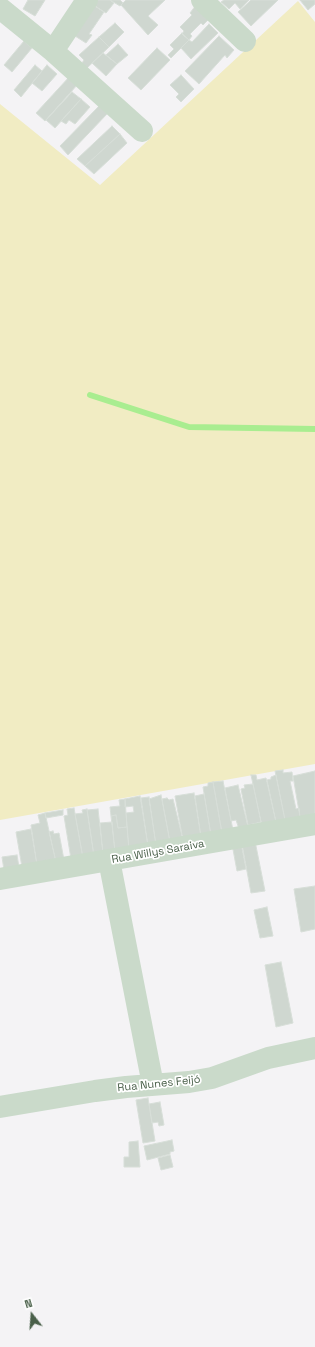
<!DOCTYPE html>
<html>
<head>
<meta charset="utf-8">
<style>
	body { margin:0 }
	#map { position:relative; width:315px; height:1347px; overflow:hidden; background:#f4f3f5; font-family:"Space Grotesk",sans-serif }
	canvas { display:block }
	.north { position:absolute; left:12px; top:1295px; width:40px; height:40px; -webkit-text-stroke:3px #fff; paint-order:stroke; rotate:343deg; font-size:11px; font-weight:700; line-height:16px; text-align:center; color:#4a604a }
	.north::after { content:''; display:block; margin:auto; width:14px; height:18px; background:#4a604a; clip-path:polygon(50% 0,100% 100%,50% 72%,0 100%) }
</style>
</head>
<body>
<div id="map">
<canvas width="315" height="1347"></canvas>
<div class="north">N</div>
</div>
<script>
const context = document.querySelector('canvas').getContext('2d');
context.lineJoin = 'round';
function fill(path, color) { context.fillStyle = color; context.fill(path, 'evenodd'); }
const poly = rows => new Path2D(rows.map(r => 'M' + r).join(''));
function strokePath(path, color, width, dash) { context.strokeStyle = color; context.lineWidth = width; context.lineCap = dash ? 'butt' : 'round'; context.setLineDash(dash || []); context.stroke(path); }
function drawText(font, color, halo, rows, align = 'center') {
  context.font = font + ' "Space Grotesk",sans-serif'; context.lineWidth = 3.5; context.setLineDash([]); context.textBaseline = 'middle'; context.strokeStyle = halo; context.fillStyle = color; for (const [text, x, y, turn = 0] of rows) {
    context.save(); context.translate(x, y); context.rotate((+turn || 0) * Math.PI / 180); context.textAlign = isNaN(turn) ? turn : align; if (halo) context.strokeText(text, 0, 0); context.fillText(text, 0, 0); context.restore();
  }
}
const green = poly([
	[298,1,315,22,315,764,0,820,0,104,100,185]
]);
const stream = poly([
	[90,395,189,427,315,429]
]);
const building = poly([
	[28,0,45,0,35,16,23,9,28,0],
	[90,0,110,0,114,3,106,13,89,2,90,0],
	[110,0,120,0,123,3,120,6,110,0],
	[126,0,165,0,148,16,158,25,148,35,121,5,126,0],
	[224,0,249,0,240,9,235,3,229,9,221,2,224,0],
	[251,0,278,0,251,26,238,12,251,0],
	[300,0,315,0,315,4,308,10,300,0],
	[90,3,104,12,89,34,92,35,86,43,75,36,90,3],
	[196,5,209,19,203,25,201,23,190,34,192,36,189,40,182,34,184,31,180,27,192,15,190,13,196,5],
	[115,23,124,32,109,47,99,37,115,23],
	[209,24,218,33,191,59,181,48,189,40,192,42,209,24],
	[182,33,189,40,171,58,168,55,174,49,170,45,182,33],
	[219,36,234,50,227,58,225,55,199,84,185,71,219,36],
	[99,37,109,47,87,68,82,63,84,60,79,55,99,37],
	[24,41,32,48,12,72,4,65,24,41],
	[118,44,128,55,117,64,106,55,118,44],
	[157,48,170,60,141,90,128,78,157,48],
	[103,53,117,64,106,76,92,63,103,53],
	[35,65,42,71,21,97,14,90,35,65],
	[47,65,57,74,42,91,32,83,47,65],
	[181,75,194,89,181,102,176,97,179,94,170,85,181,75],
	[70,76,78,84,45,121,36,113,70,76],
	[72,92,81,99,55,128,46,120,72,92],
	[81,99,90,107,75,124,69,120,66,124,61,121,81,99],
	[99,106,107,114,68,155,60,146,99,106],
	[112,126,120,134,85,166,77,159,112,126],
	[120,134,127,143,94,174,85,166,120,134],
	[283,770,283,773,292,772,293,781,290,781,296,809,299,808,300,817,285,820,275,771,283,770],
	[315,771,315,814,300,817,293,776,315,771],
	[251,775,256,775,257,780,266,778,276,822,262,826,251,775],
	[276,775,285,820,276,822,267,780,271,779,271,777,276,775],
	[223,781,233,830,222,833,213,782,223,781],
	[213,782,222,833,211,835,203,787,208,786,208,783,213,782],
	[253,784,261,822,248,825,241,789,245,788,244,785,253,784],
	[238,785,248,827,239,829,236,820,231,821,225,788,238,785],
	[194,793,201,837,183,840,175,796,194,793],
	[204,794,211,835,201,837,195,796,204,794],
	[161,795,170,842,156,845,149,799,161,795],
	[140,796,148,846,129,850,126,813,134,812,133,806,125,807,125,799,140,796],
	[149,797,156,845,148,846,141,798,149,797],
	[167,798,169,800,173,799,183,840,170,842,162,799,167,798],
	[125,799,127,827,118,828,116,815,111,816,110,807,120,806,119,800,125,799],
	[74,808,83,858,71,859,64,816,68,815,67,809,74,808],
	[87,809,94,856,83,858,75,814,83,813,82,810,87,809],
	[98,809,103,854,94,856,87,810,98,809],
	[63,810,63,815,46,818,45,813,63,810],
	[45,813,56,862,37,865,31,825,40,823,38,815,45,813],
	[116,815,118,828,127,827,129,850,115,852,111,816,116,815],
	[112,822,115,852,103,854,100,823,112,822],
	[31,829,37,865,22,867,16,832,31,829],
	[53,831,54,834,59,833,64,860,56,862,49,832,53,831],
	[255,841,265,891,251,893,242,844,255,841],
	[241,843,246,869,237,871,232,844,241,843],
	[17,855,19,867,4,870,2,857,17,855],
	[315,886,315,929,301,932,294,889,315,886],
	[267,907,273,936,260,938,254,910,267,907],
	[281,962,293,1023,276,1027,265,965,281,962],
	[148,1098,155,1141,143,1143,136,1100,148,1098],
	[160,1102,164,1125,159,1126,158,1122,152,1123,149,1104,160,1102],
	[172,1140,174,1151,170,1152,170,1154,147,1160,144,1146,172,1140],
	[138,1141,140,1167,124,1167,124,1157,129,1157,129,1142,138,1141],
	[170,1155,173,1167,161,1170,158,1158,170,1155]
]);
const minor = poly([
	[202,0,245,41],
	[0,8,53,51,87,0],
	[53,51,142,131],
	[109,860,153,1085],
	[0,879,315,824],
	[0,1107,95,1091,126,1087,189,1082,212,1078,268,1058,315,1048]
]);
const streetNames = [
	["Rua Willys Saraiva",158,852,-10],
	["Rua Nunes Feijó",159,1084,-6]
];
fill(green, '#f1ecc3');
strokePath(stream, '#a9ed90', 6);
fill(building, '#cfd7d0');
strokePath(building, '#d7ded8', 1);
strokePath(minor, '#cadaca', 22);
drawText('11px', '#4a604a', '#fff', streetNames);
</script>
</body>
</html>
